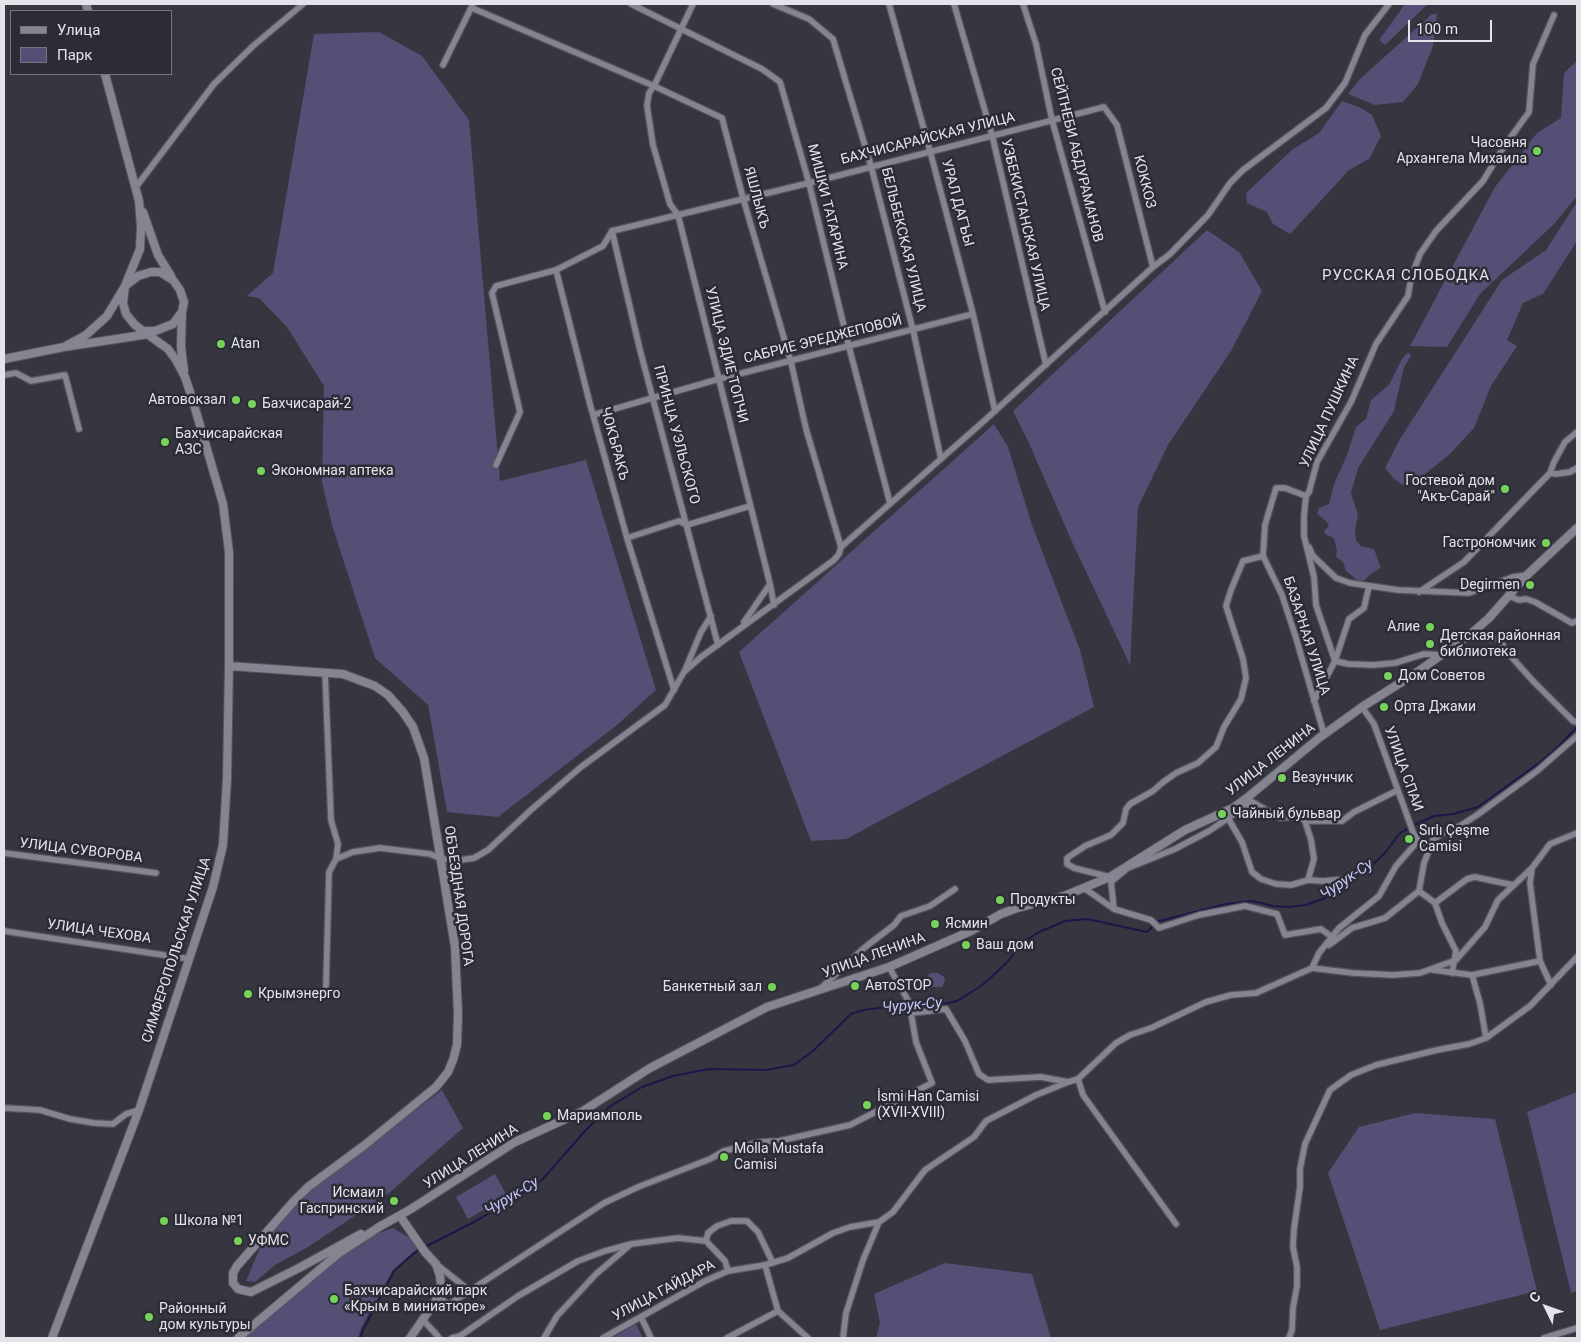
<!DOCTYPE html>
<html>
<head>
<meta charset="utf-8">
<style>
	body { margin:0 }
	#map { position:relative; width:1581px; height:1342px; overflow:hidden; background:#363641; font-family:Roboto,sans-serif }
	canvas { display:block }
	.frame { position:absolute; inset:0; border:5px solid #e3e3ea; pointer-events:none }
	.legend { position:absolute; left:10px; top:10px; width:162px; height:65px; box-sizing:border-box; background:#2c2c37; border:1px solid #75757f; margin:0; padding:6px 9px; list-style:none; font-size:15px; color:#e3e3ea }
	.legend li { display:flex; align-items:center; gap:10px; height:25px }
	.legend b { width:25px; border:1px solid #75757f }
	.north { position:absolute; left:1521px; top:1282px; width:50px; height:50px; -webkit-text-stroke:4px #2c2c37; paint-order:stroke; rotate:312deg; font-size:14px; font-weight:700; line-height:20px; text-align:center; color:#e3e3ea }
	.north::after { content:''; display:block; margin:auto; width:18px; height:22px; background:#e3e3ea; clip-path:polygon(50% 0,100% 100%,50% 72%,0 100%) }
	.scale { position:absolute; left:1408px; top:20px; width:84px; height:22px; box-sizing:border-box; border:2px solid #e3e3ea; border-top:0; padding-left:6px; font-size:15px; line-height:18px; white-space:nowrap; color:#e3e3ea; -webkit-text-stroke:4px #2c2c37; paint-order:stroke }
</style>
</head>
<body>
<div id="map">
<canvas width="1581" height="1342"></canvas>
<div class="frame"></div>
<ul class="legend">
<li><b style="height:6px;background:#858491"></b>Улица</li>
<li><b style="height:14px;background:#534f75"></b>Парк</li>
</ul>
<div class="north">С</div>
<div class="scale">100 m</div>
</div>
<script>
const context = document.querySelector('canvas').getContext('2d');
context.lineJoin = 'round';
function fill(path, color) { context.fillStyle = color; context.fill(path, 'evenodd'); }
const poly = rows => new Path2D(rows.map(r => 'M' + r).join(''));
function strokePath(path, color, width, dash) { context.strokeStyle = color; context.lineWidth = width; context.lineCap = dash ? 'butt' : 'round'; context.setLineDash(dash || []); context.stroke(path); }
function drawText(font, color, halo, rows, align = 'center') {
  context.font = font + ' Roboto,sans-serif'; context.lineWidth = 5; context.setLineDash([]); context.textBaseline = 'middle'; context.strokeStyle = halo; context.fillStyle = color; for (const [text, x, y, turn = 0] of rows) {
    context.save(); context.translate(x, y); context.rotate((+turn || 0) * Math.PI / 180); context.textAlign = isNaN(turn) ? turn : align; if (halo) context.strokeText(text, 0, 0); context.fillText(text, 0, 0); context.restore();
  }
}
const green = poly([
	[1405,4,1428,4,1385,45,1379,40],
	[1432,14,1437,14,1433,46,1418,84,1403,102,1375,105,1348,94,1360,79],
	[379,32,422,56,469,120,500,481,586,460,656,690,617,725,498,817,447,812,428,705,375,658,332,525,322,482,324,386,287,327,259,298,247,296,273,273,314,34],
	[1577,61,1577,196,1554,224,1480,294,1447,347,1410,346,1495,187,1537,133,1561,118,1564,73],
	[1342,101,1361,108,1372,115,1381,136,1369,159,1349,170,1290,234,1273,224,1267,212,1247,203,1246,193,1293,149,1319,133],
	[1577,202,1577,241,1543,294,1523,303,1507,340,1517,346,1491,386,1474,428,1449,455,1415,482,1403,485,1394,479,1385,468,1400,439,1502,280,1546,250],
	[1207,230,1239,252,1262,291,1231,351,1168,445,1138,507,1130,665,1073,544,1028,441,1013,411],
	[1410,353,1411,356,1404,367,1394,411,1358,468,1351,493,1358,515,1355,530,1356,541,1361,546,1374,549,1381,568,1372,573,1361,583,1346,571,1343,562,1336,557,1337,551,1334,538,1325,534,1324,531,1329,526,1327,522,1317,514,1319,508,1329,504,1334,484,1347,455,1356,427,1366,419,1371,400,1389,385,1402,359,1406,354],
	[994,424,1008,447,1032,525,1080,650,1094,707,846,839,811,841,739,652],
	[930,973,938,973,944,977,945,981,942,987,928,987,925,985,925,980],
	[442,1090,463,1128,389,1193,308,1247,275,1265,255,1282,246,1281,262,1243,298,1200],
	[1577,1092,1577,1291,1571,1293,1527,1112],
	[1415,1113,1495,1119,1537,1291,1380,1330,1328,1173,1359,1127],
	[495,1174,507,1196,468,1219,456,1197],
	[393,1228,410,1238,417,1249,393,1270,361,1328,358,1338,245,1338,328,1266,349,1250,376,1234],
	[945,1263,1032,1274,1051,1338,876,1338,880,1323,874,1294],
	[636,1324,643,1338,612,1338]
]);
const stream = poly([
	[1414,825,1434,816,1453,814,1478,807,1539,763,1558,747,1577,727],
	[1157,923,1159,921,1226,904,1253,901,1273,906,1289,907,1306,905,1325,898,1370,867,1385,853,1399,834,1408,828],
	[425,1247,474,1222,519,1196,542,1180,584,1132,609,1107,642,1087,673,1076,709,1069,766,1070,794,1065,813,1051,851,1014,864,1010,909,1004,938,1005,957,1001,981,986,997,972,1009,960,1022,943,1039,932,1065,921,1087,919,1147,932,1153,926],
	[360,1338,364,1328,394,1271,413,1254,421,1249]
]);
const minor = poly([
	[631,4,762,69,780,82,809,183,849,347,890,503],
	[693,4,654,86,649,93,647,106,653,145,670,204,678,215,770,584,744,622],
	[773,4,809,19,833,39,871,166,913,330,941,459],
	[889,4,930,151,973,314,995,411],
	[954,4,992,135,1046,365],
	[1023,4,1036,44,1052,120,1105,312],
	[472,8,654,86,722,118,743,198,791,362,806,429,841,547],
	[443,65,473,4],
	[136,187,214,84,253,46,303,4],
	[612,231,809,183,1104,107,1117,125,1153,267],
	[612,231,603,246,556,270,590,404,627,538,674,690],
	[612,231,640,350,718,645],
	[4,375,16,373,31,381,65,375,79,429],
	[593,415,719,379,973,314],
	[496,465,520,412,492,293,496,286,556,270],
	[1550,473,1556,474,1570,472,1577,468],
	[1306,496,1285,488,1276,488,1265,525,1263,556,1282,595,1296,638,1324,734],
	[627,538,679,521,687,525,750,506],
	[1309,547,1313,556,1336,578,1350,583,1398,590,1469,593,1513,577,1527,575],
	[770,584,774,605],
	[1419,592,1464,562,1550,473,1554,462,1565,442,1577,432],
	[1509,596,1519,600,1526,599,1535,602,1572,623,1577,621],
	[1476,630,1481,637,1488,639,1498,638,1508,653,1533,681,1573,721,1577,722],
	[1441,655,1424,654,1395,663,1373,665,1348,664,1335,661,1316,605,1314,577,1304,536,1304,516,1306,496,1309,492,1317,462,1351,402,1376,344,1408,296,1411,278,1420,254,1436,231,1483,181,1505,145,1529,112,1533,64,1554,15],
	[685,670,701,632,711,616],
	[325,672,331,820,338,844,336,859,329,872,326,987],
	[1314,701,1335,661,1349,619,1364,608,1369,586],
	[1362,707,1374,724,1413,832,1418,841,1428,853],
	[1251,801,1280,818,1299,816,1305,821,1342,821,1354,812,1398,790],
	[1228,818,1242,842,1252,872,1261,879,1276,884,1291,885,1308,880,1323,881,1348,879],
	[1305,821,1311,840,1314,859,1308,880],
	[4,853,156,873],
	[336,859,353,852,380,848,430,854,442,859,461,860,474,858,488,850,532,809,581,767,665,705,684,672,701,657,834,560,839,554,841,547,985,420,1153,267,1170,254,1208,215,1230,183,1243,170,1326,108,1345,83,1365,35,1389,4],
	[1532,868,1530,883,1540,961,1551,985],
	[1110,877,1074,868,1067,864,1067,858,1085,846,1111,835,1123,823,1126,809,1130,804,1153,791,1162,783,1176,773,1198,763,1216,747,1224,727,1241,699,1246,678,1243,659,1226,606,1231,590,1243,561,1263,556],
	[1084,888,1114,909,1151,920,1159,928,1199,915,1245,906,1277,914,1285,935,1321,929,1332,937],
	[1419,891,1424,863,1433,840,1444,832,1460,826,1477,815,1537,771,1577,736],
	[1419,891,1435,903,1442,923,1456,951,1452,973],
	[1435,903,1467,879,1475,877,1513,885],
	[1114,909,1111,882,1128,868,1175,849,1209,831,1252,802],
	[4,931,190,959],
	[1329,945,1352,928,1385,918,1419,891],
	[1312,968,1353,973,1393,975,1420,973,1456,960,1485,927,1498,900,1532,868,1550,844,1577,833],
	[1433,970,1472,975,1540,961],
	[1472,975,1480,1003,1486,1038],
	[821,988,864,948,894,925,901,916,930,906,955,889],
	[912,1013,946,1009,965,1041,979,1074,988,1080,1041,1077,1068,1082,1078,1079,1116,1043,1130,1035,1151,1028,1206,1002,1231,995,1256,993,1312,968,1319,953,1339,928,1379,896,1396,866,1418,841],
	[1078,1079,1083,1095,1176,1224],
	[4,1108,40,1110,70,1119,94,1123,113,1124,126,1114,139,1110],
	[436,1264,470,1291],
	[765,1265,778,1311,808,1338],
	[728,1271,725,1261,706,1241,708,1233,717,1226,731,1221,747,1221,758,1232,773,1263],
	[439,1296,448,1305,604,1203,638,1187,710,1159,724,1151,760,1142,779,1141,850,1125,932,1083,916,1042,909,1002,889,967],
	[641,1317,651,1338],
	[422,1319,436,1334,439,1338],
	[452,1338,460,1336,518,1296,578,1261,605,1251,631,1244,678,1238,706,1241],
	[544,1338,557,1316,596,1274,630,1245],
	[603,1338,705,1281,728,1271,765,1265,788,1258,833,1233,850,1227,879,1222,893,1212,925,1170,974,1137,986,1121,1036,1095,1068,1082],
	[727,1338,778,1311],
	[843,1338,846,1313,863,1260,879,1222],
	[1289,1338,1292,1330,1293,1308,1297,1286,1297,1267,1293,1247,1294,1229,1300,1187,1300,1169,1305,1144,1330,1090,1351,1075,1376,1065,1437,1050,1469,1044,1486,1038,1530,1006,1577,957],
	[1544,1338,1577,1328]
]);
const secondary = poly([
	[86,4,88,11],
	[143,212,158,255,171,276],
	[151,272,160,272,173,280,180,290,184,302,182,312,173,324,155,331,143,331,135,325,126,314,123,303,125,286,138,276,151,272],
	[182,312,181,347,184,371],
	[64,347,86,335,107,316,125,286,140,249,141,227,139,201,105,74],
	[4,359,64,347,149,334],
	[229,666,343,674,375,686,388,695,403,712,413,727,424,758,455,947,458,1014,457,1045,453,1060,448,1072,436,1087,366,1144,308,1187,294,1201,237,1266,233,1273,233,1283,238,1289,251,1292,299,1268,361,1234],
	[400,1216,425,1252,436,1264,440,1276,441,1287,439,1296,410,1338],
	[52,1338,139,1110,213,887,223,845,227,779,229,666,229,552,223,504,192,398,185,377,176,360,168,349,143,331],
	[238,1338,338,1254,379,1227,411,1209,515,1142,583,1111,650,1068,767,1007,889,967,971,931,1001,914,1017,908,1064,896,1110,877,1185,830,1233,808,1248,797,1319,738,1362,707,1416,673,1472,633,1489,618,1527,575,1577,528]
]);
const markers = [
	[1537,151,5,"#77d259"],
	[221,344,5,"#77d259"],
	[236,400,5,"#77d259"],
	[252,404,5,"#77d259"],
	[165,442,5,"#77d259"],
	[261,471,5,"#77d259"],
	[1505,489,5,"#77d259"],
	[1546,543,5,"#77d259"],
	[1530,585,5,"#77d259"],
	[1430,627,5,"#77d259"],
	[1430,644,5,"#77d259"],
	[1388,676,5,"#77d259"],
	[1384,707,5,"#77d259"],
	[1282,778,5,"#77d259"],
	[1222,814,5,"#77d259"],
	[1409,839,5,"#77d259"],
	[1000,900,5,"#77d259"],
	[935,924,5,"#77d259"],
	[966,945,5,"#77d259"],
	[855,986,5,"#77d259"],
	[772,987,5,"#77d259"],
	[248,994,5,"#77d259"],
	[867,1105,5,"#77d259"],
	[547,1116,5,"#77d259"],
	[724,1157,5,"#77d259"],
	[394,1201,5,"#77d259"],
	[164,1221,5,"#77d259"],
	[238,1241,5,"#77d259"],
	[334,1299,5,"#77d259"],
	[149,1317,5,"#77d259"]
];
const streetNames = [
	["БАХЧИСАРАЙСКАЯ УЛИЦА",928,139,-14],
	["СЕЙТНЕБИ АБДУРАМАНОВ",1076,155,76],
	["КОККОЗ",1144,182,76],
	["ЯШЛЫКЪ",756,198,75],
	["УРАЛ ДАГЪЫ",957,203,75],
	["МИШКИ ТАТАРИНА",827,207,76],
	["УЗБЕКИСТАНСКАЯ УЛИЦА",1025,225,77],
	["БЕЛЬБЕКСКАЯ УЛИЦА",903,240,76],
	["САБРИЕ ЭРЕДЖЕПОВОЙ",823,340,-14],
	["УЛИЦА ЭДИЕ ТОПЧИ",726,355,76],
	["УЛИЦА ПУШКИНА",1330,412,-65],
	["ПРИНЦА УЭЛЬСКОГО",676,435,75],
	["ЧОКЪРАКЪ",614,444,75],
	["БАЗАРНАЯ УЛИЦА",1306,636,72],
	["УЛИЦА ЛЕНИНА",1271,760,-38],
	["УЛИЦА СПАИ",1403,769,70],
	["УЛИЦА СУВОРОВА",81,851,7],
	["ОБЪЕЗДНАЯ ДОРОГА",458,896,82],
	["УЛИЦА ЧЕХОВА",99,932,8],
	["СИМФЕРОПОЛЬСКАЯ УЛИЦА",177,950,-72],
	["УЛИЦА ЛЕНИНА",874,956,-20],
	["УЛИЦА ЛЕНИНА",471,1157,-32],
	["УЛИЦА ГАЙДАРА",664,1291,-28]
];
const poiNames = [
	["Часовня",1527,143,"right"],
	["Архангела Михаила",1527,159,"right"],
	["Atan",231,344],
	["Автовокзал",226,400,"right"],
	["Бахчисарай-2",262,404],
	["Бахчисарайская",175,434],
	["АЗС",175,450],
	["Экономная аптека",271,471],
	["Гостевой дом",1495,481,"right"],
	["\"Акъ-Сарай\"",1495,497,"right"],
	["Гастрономчик",1536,543,"right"],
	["Degirmen",1520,585,"right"],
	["Алие",1420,627,"right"],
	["Детская районная",1440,636],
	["библиотека",1440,652],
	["Дом Советов",1398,676],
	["Орта Джами",1394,707],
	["Везунчик",1292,778],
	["Чайный бульвар",1232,814],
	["Sırlı Çeşme",1419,831],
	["Camisi",1419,847],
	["Продукты",1010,900],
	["Ясмин",945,924],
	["Ваш дом",976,945],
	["АвтоSTOP",865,986],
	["Банкетный зал",762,987,"right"],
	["Крымэнерго",258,994],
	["İsmi Han Camisi",877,1097],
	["(XVII-XVIII)",877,1113],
	["Мариамполь",557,1116],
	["Molla Mustafa",734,1149],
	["Camisi",734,1165],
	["Исмаил",384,1193,"right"],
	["Гаспринский",384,1209,"right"],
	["Школа №1",174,1221],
	["УФМС",248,1241],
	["Бахчисарайский парк",344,1291],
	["«Крым в миниатюре»",344,1307],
	["Районный",159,1309],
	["дом культуры",159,1325]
];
const neighbourhoodNames = [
	["РУССКАЯ СЛОБОДКА",1406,276]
];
const waterNames = [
	["Чурук-Су",1347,880,-34],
	["Чурук-Су",912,1006,-5],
	["Чурук-Су",512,1197,-31]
];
fill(green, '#534f75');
strokePath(stream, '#211449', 2);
strokePath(minor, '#55545e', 8);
strokePath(secondary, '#55545e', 10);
strokePath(minor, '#858491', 5.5);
strokePath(secondary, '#858491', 8);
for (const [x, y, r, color] of markers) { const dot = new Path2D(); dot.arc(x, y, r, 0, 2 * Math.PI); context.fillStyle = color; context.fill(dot); strokePath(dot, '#2c2c37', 2); }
drawText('14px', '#e3e3ea', '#2c2c37', streetNames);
drawText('14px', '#e3e3ea', '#2c2c37', poiNames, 'left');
context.letterSpacing = '1px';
drawText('15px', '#e3e3ea', '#2c2c37', neighbourhoodNames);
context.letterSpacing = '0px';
drawText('italic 15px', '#cac6fb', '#2c2c37', waterNames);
</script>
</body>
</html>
